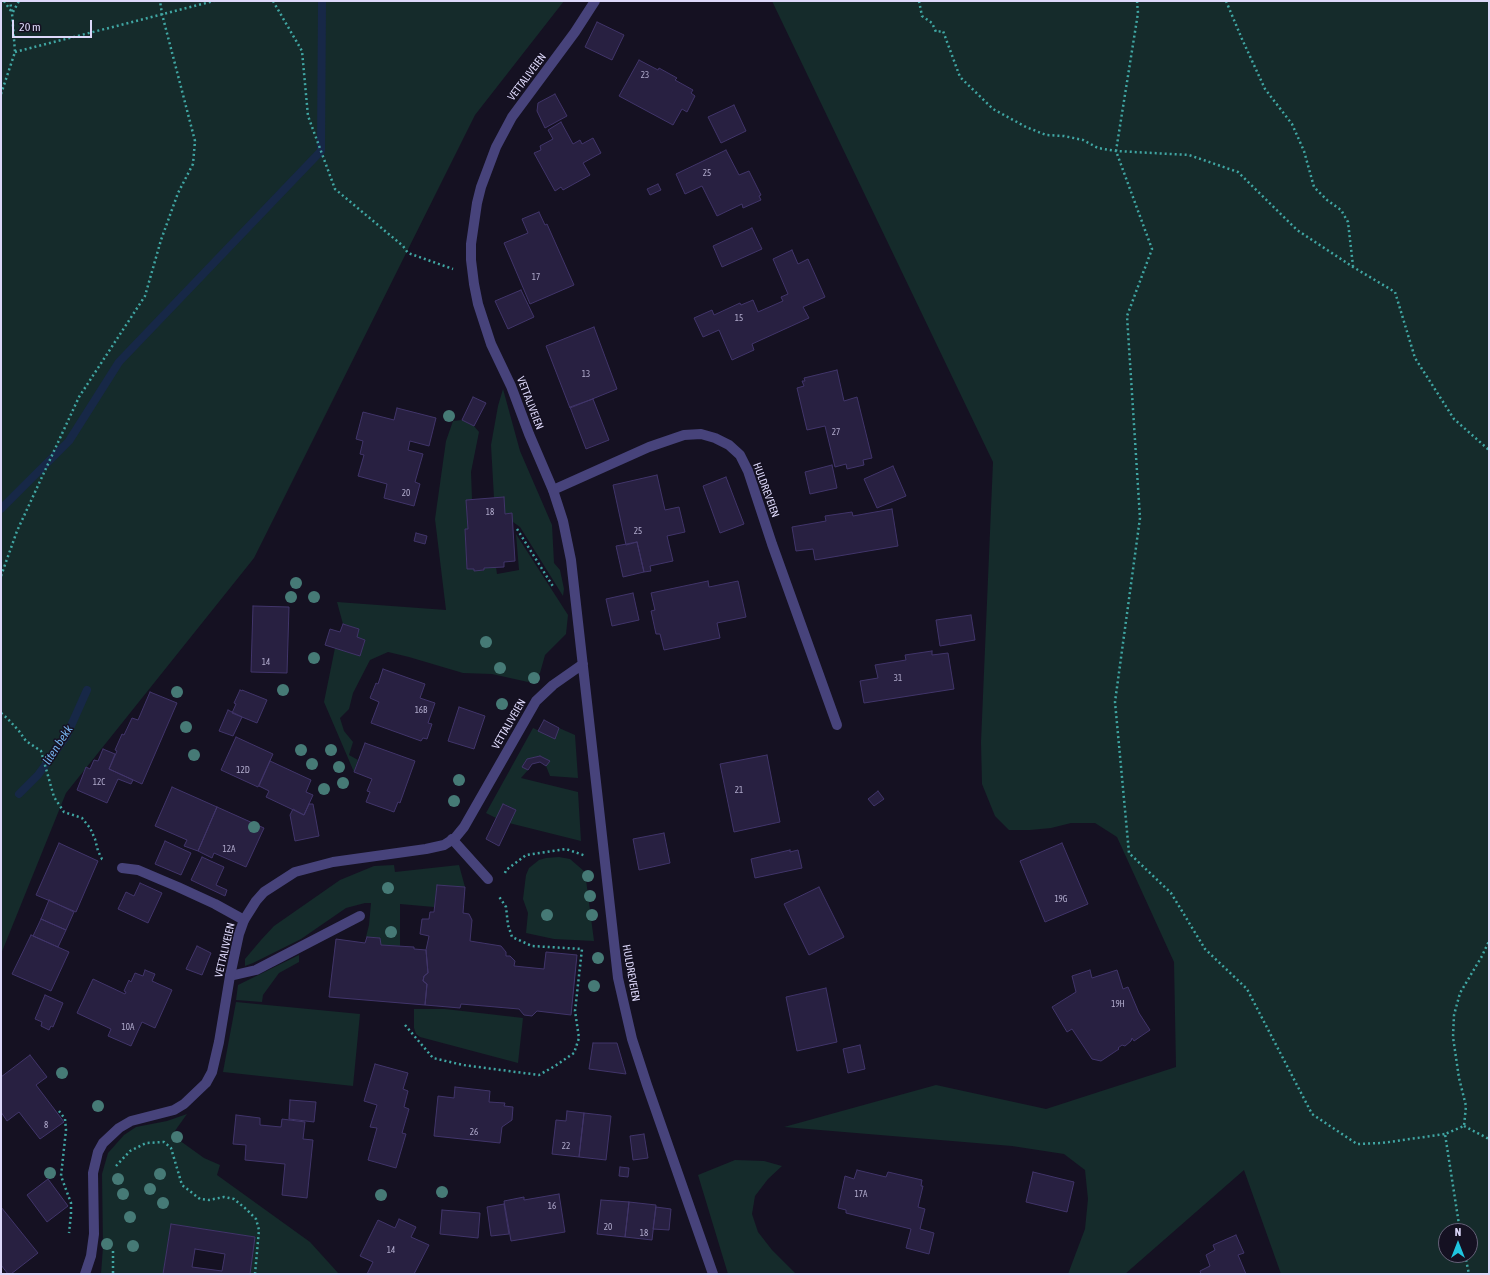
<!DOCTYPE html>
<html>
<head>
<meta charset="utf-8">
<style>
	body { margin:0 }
	#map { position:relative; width:1490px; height:1275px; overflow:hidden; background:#151122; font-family:"Asap Condensed",sans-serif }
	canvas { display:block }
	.frame { position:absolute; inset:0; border:2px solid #ddd8fa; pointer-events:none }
	.north { position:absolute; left:1438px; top:1223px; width:40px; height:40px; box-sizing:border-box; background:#151122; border:1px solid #656178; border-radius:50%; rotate:0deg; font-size:11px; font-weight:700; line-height:16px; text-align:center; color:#ddd8fa }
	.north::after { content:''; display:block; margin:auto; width:14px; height:18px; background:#1fc5df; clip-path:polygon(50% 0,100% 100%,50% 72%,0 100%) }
	.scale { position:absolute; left:12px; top:20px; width:80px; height:18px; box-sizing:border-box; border:2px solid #ddd8fa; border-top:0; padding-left:5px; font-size:12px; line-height:14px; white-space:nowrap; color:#ddd8fa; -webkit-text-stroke:3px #151122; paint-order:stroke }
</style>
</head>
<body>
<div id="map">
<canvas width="1490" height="1275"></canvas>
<div class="frame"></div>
<div class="north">N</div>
<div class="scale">20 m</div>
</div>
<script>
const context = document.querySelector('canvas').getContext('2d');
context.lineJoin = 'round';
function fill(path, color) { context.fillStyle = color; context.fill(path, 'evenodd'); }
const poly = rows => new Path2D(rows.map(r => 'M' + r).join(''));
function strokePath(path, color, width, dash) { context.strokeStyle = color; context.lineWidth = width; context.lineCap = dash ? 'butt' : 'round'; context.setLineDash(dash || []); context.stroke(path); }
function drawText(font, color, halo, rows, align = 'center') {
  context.font = font + ' "Asap Condensed",sans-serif'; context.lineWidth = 3; context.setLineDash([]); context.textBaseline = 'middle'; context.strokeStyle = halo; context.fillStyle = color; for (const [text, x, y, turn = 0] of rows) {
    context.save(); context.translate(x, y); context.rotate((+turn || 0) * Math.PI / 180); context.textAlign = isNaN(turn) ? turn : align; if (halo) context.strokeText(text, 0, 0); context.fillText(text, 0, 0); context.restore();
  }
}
const green = poly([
	[1,1,564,1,475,115,254,558,66,793,1,954],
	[772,1,1489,1,1489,1274,1281,1274,1244,1170,1125,1274,1068,1274,1085,1229,1088,1199,1085,1170,1064,1154,1012,1146,784,1127,936,1085,1046,1109,1176,1067,1174,962,1117,837,1095,823,1071,823,1051,828,1030,830,1009,830,995,816,982,784,981,742,993,462],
	[1446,1231,1470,1231,1470,1255,1446,1255],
	[503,389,520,451,552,525,554,563,560,570,564,589,563,596,520,527,513,522,512,514,505,514,494,498,491,445,498,406],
	[462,420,474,426,479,432,471,472,472,499,466,500,468,529,465,530,467,569,474,569,474,571,483,571,484,568,496,567,497,574,519,570,516,534,568,615,566,634,545,655,540,673,528,682,492,674,463,673,409,657,388,652,370,660,353,693,349,709,340,718,344,731,353,742,349,755,358,760,354,772,324,702,335,648,360,656,365,640,357,637,359,629,343,624,337,602,446,610,435,519,446,441,453,421],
	[533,728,554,738,559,728,575,735,578,778,550,776,546,766,540,756,527,759,522,767,528,770,521,778,578,792,581,841,509,823,516,810,504,804,496,818,486,813],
	[559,857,570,859,585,872,594,941,554,939,526,933,528,913,523,899,526,875,529,868,539,860,546,858],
	[394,865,395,872,459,865,465,887,437,885,434,907,400,904,400,946,381,945,380,938,366,937,369,925,371,903,365,903,346,908,301,939,253,963,245,966,245,959,261,940,274,926,340,880,374,866],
	[299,955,299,962,279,973,263,995,262,1002,236,1000,238,985],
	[236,1002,360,1014,353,1086,223,1072],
	[414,1009,445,1009,523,1018,518,1063,420,1037,416,1034,414,1028],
	[187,1114,172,1135,204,1158,220,1165,217,1175,310,1242,339,1274,250,1274,255,1237,171,1224,163,1274,101,1274,103,1247,102,1174,108,1153,124,1135,136,1127,167,1121],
	[735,1160,764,1161,782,1166,768,1179,755,1196,752,1214,758,1232,772,1250,796,1274,728,1274,698,1175]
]);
const stream = poly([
	[1,509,69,441,119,362,321,151,322,1],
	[19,794,38,775,66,737,87,690]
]);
const building = poly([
	[597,22,624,35,612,60,585,47,597,22],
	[639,60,658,70,659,68,677,78,675,80,693,90,691,93,695,96,687,112,682,109,673,125,619,96,639,60],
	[555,94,567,116,545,128,537,111,538,103,555,94],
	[734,105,746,131,721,143,708,117,734,105],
	[561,122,573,144,580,140,582,144,593,138,601,153,583,163,590,175,563,190,561,187,555,191,534,153,541,150,540,146,553,139,548,130,561,122],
	[726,150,739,175,749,171,761,195,759,196,761,200,743,208,742,204,717,216,702,186,685,194,676,174,726,150],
	[658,184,661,190,650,195,647,189,658,184],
	[539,212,545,225,547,224,574,285,530,304,504,243,528,233,522,219,539,212],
	[752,228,762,249,722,267,713,246,752,228],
	[792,250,798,264,808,259,825,297,803,307,809,318,752,344,754,350,732,360,719,330,703,337,694,318,712,310,714,315,740,303,741,305,753,300,758,312,783,301,781,297,788,294,773,259,792,250],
	[521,290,534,317,508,329,495,301,521,290],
	[594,327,617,389,570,408,546,346,594,327],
	[837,370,844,401,857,397,872,458,863,460,864,465,847,469,846,464,835,467,825,426,807,430,797,388,804,386,802,381,805,381,804,378,837,370],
	[473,397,486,403,474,426,462,420,473,397],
	[593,399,609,440,586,449,570,407,593,399],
	[397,408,436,418,429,446,410,441,408,450,423,454,415,482,420,484,414,506,384,498,387,484,358,476,364,455,360,454,363,441,356,439,363,412,394,420,397,408],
	[832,465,837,488,810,494,805,472,832,465],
	[893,466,906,496,877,508,864,479,893,466],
	[657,475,665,510,679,507,685,532,667,536,673,561,650,566,651,571,644,572,637,542,626,545,613,485,657,475],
	[726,477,744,524,720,533,703,486,726,477],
	[504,497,505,514,512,513,515,561,504,562,504,567,484,568,484,570,474,571,474,569,467,569,465,529,468,529,466,500,504,497],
	[892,509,898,546,815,560,813,549,796,551,792,527,826,521,825,516,852,512,853,516,892,509],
	[416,533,427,536,425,544,414,541,416,533],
	[637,542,644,572,623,577,616,546,637,542],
	[708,581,709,587,738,581,746,617,717,623,720,638,664,650,660,634,656,634,651,611,655,610,651,593,708,581],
	[633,593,639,620,612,626,606,599,633,593],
	[253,606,289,607,287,673,251,672,253,606],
	[971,615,975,640,940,646,936,620,971,615],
	[343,624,359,629,357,637,365,640,360,656,325,645,330,629,340,632,343,624],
	[932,651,932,655,948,653,954,689,864,703,860,681,878,678,875,665,906,660,905,655,932,651],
	[383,669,425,684,420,698,435,703,428,723,432,724,427,739,423,738,421,741,371,723,379,702,370,698,376,683,378,684,383,669],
	[240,690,242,691,242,690,267,700,257,723,232,713,236,704,234,703,240,690],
	[150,692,177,703,142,784,109,769,117,751,115,750,122,734,124,735,132,718,138,720,150,692],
	[459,707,485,716,474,749,448,741,459,707],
	[228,710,242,717,233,736,219,731,228,710],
	[544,720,559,728,555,739,538,731,544,720],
	[236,737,273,754,258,787,221,770,236,737],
	[365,743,415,761,400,803,398,802,394,812,366,802,370,792,367,791,372,779,354,772,365,743],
	[103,749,115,754,109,769,133,780,131,784,118,779,107,803,77,790,86,767,90,769,94,760,98,761,103,749],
	[767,755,780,822,734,832,720,764,767,755],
	[540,756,550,761,546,766,540,762,532,764,528,770,522,767,527,759,540,756],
	[270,761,311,780,306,792,313,795,304,815,266,797,269,791,259,786,270,761],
	[172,787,217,807,198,851,184,846,187,840,155,826,172,787],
	[878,791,884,799,874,806,868,799,878,791],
	[309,804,313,804,319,836,295,841,290,815,293,809,304,815,309,804],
	[503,804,516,810,499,846,486,839,503,804],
	[217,807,264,828,246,867,214,853,212,858,198,851,217,807],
	[664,833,670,863,639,870,633,839,664,833],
	[165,841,191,853,181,875,155,864,165,841],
	[59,843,98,861,76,912,36,895,59,843],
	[1062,843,1088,904,1045,922,1020,861,1062,843],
	[790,850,790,852,798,850,802,868,755,878,751,859,790,850],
	[202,857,224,867,216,885,227,890,225,896,191,880,202,857],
	[140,883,162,893,148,923,118,909,126,892,134,896,140,883],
	[437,885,465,887,463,913,469,914,472,920,470,941,501,946,506,952,506,956,510,956,515,961,514,966,544,969,546,952,577,955,571,1015,537,1011,532,1016,524,1015,519,1009,461,1004,460,1008,425,1005,427,984,423,981,424,976,428,973,426,950,429,936,420,934,422,919,429,919,430,912,434,912,437,885],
	[819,887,844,937,809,955,784,904,819,887],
	[49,900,74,912,66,930,41,919,49,900],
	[41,919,66,930,58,947,33,936,41,919],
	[31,935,69,952,51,991,12,974,31,935],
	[367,937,380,938,381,945,414,947,414,949,426,950,428,973,424,976,423,981,427,984,425,1005,329,997,336,939,365,943,367,937],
	[197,946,211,953,202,975,186,969,197,946],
	[145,970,155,974,152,981,172,990,155,1028,142,1022,131,1046,108,1036,111,1029,77,1013,93,979,125,994,126,992,124,991,129,980,131,982,135,973,143,976,145,970],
	[1090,970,1092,978,1117,970,1123,989,1128,987,1139,1013,1150,1030,1134,1041,1132,1038,1131,1041,1125,1046,1122,1045,1118,1048,1119,1049,1101,1061,1092,1059,1072,1029,1067,1032,1052,1007,1076,992,1072,976,1090,970],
	[826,988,837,1042,797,1051,786,997,826,988],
	[45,995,63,1003,53,1027,51,1026,49,1030,41,1026,42,1022,35,1019,45,995],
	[593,1043,617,1043,626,1074,589,1069,593,1043],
	[860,1045,865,1069,848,1073,843,1049,860,1045],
	[30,1055,47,1077,36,1085,64,1122,40,1139,19,1112,7,1121,1,1112,1,1077,30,1055],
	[375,1064,408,1073,403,1089,408,1091,404,1107,409,1109,402,1133,406,1134,396,1168,368,1160,377,1128,370,1127,377,1105,364,1101,375,1064],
	[455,1087,490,1091,489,1102,505,1103,504,1106,513,1107,512,1120,502,1127,500,1143,434,1136,438,1096,454,1098,455,1087],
	[290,1100,316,1102,314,1122,289,1119,290,1100],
	[567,1111,584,1113,579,1157,552,1154,556,1120,566,1121,567,1111],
	[584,1113,611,1116,606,1160,579,1157,584,1113],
	[236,1115,260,1118,260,1125,281,1127,282,1119,305,1122,303,1139,313,1140,307,1198,282,1195,285,1164,245,1160,246,1145,233,1144,236,1115],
	[644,1134,648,1158,633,1160,630,1136,644,1134],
	[620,1167,629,1168,628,1177,619,1176,620,1167],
	[857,1170,886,1177,888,1172,922,1180,921,1186,923,1186,918,1207,925,1209,920,1229,934,1233,929,1254,906,1248,911,1229,846,1213,846,1210,838,1208,845,1176,854,1179,857,1170],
	[1033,1172,1074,1182,1067,1212,1026,1202,1033,1172],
	[48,1179,68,1206,47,1222,27,1195,48,1179],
	[559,1194,565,1232,511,1241,504,1201,524,1197,524,1200,559,1194],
	[601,1200,629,1202,625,1237,597,1234,601,1200],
	[629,1202,656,1205,652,1240,625,1237,629,1202],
	[504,1204,509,1234,491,1236,487,1207,504,1204],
	[1,1207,38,1253,11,1274,8,1274,1,1265,1,1207],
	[656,1207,671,1209,669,1230,653,1229,656,1207],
	[442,1210,480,1213,478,1238,440,1234,442,1210],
	[399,1219,416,1227,411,1237,429,1245,414,1274,367,1274,373,1262,360,1256,378,1220,395,1228,399,1219],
	[171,1224,255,1237,250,1274,163,1274,171,1224],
	[195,1249,225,1254,222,1271,192,1267,195,1249],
	[1236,1235,1244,1253,1238,1255,1246,1274,1201,1274,1200,1271,1210,1266,1206,1255,1215,1250,1213,1245,1236,1235]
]);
const path = poly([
	[4,1,11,11],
	[273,1,302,51,308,116,335,189,403,246,408,253,453,269],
	[919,1,922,16,932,23,936,32,943,31,960,77,993,109,1026,127,1046,135,1064,136,1083,140,1098,148,1116,151,1189,155,1238,172,1297,230,1353,267,1395,292,1415,358,1454,419,1489,450],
	[1137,1,1138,13,1116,151,1152,249,1127,316,1140,518,1115,702,1129,853,1171,893,1205,949,1247,989,1312,1114,1357,1144,1382,1143,1445,1134],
	[1226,1,1242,39,1265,89,1292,124,1304,151,1314,187,1327,200,1341,210,1348,222,1353,266],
	[13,12,19,1],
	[15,52,214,1],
	[1,94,15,52,12,13,10,1],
	[517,529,554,588],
	[1,576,17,531,79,397,145,296,161,240,178,193,193,164,195,141,162,14,160,1],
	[1,713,7,718,19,731,26,741,41,751,54,797,64,812,82,818,90,828,95,839,98,851,102,859,105,860],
	[505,873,506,870,526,855,566,849,586,856],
	[405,1025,433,1058,463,1065,539,1075,555,1066,574,1053,579,1038,575,1011,582,949,532,946,512,937,508,925,506,907,498,895],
	[59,1111,65,1119,66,1130,61,1176,71,1203,71,1214,69,1233],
	[1464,1126,1489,1139],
	[116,1166,130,1151,146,1143,164,1142,171,1148,182,1185,200,1199,209,1200,224,1197,234,1199,246,1209,256,1219,259,1230,255,1274],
	[1460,1231,1445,1134,1464,1126,1466,1106,1459,1078,1453,1037,1454,1015,1460,993,1482,956,1489,941],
	[113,1251,113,1274],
	[1465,1255,1469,1274]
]);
const lane = poly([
	[553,490,649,447,684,435,701,434,715,438,729,445,740,455,748,471,772,544,837,725],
	[452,839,488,879],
	[122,868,138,870,178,887,215,904,244,920],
	[230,976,256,970,360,916]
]);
const street = poly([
	[595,1,575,32,512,117,496,147,481,187,477,203,471,244,471,260,474,284,478,304,491,344,511,386,529,434,553,490,563,521,571,560,579,631,618,978,632,1039,647,1085,713,1274],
	[85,1274,91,1256,94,1234,93,1173,98,1152,103,1143,119,1128,131,1121,174,1110,184,1104,206,1083,212,1072,219,1042,230,976,239,934,244,920,256,901,264,892,295,872,333,862,426,849,444,845,455,838,464,827,536,701,553,685,583,664]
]);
const trees = [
	[449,416],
	[296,583],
	[291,597],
	[314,597],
	[486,642],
	[314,658],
	[500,668],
	[534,678],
	[283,690],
	[177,692],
	[502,704],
	[186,727],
	[301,750],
	[331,750],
	[194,755],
	[312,764],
	[339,767],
	[459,780],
	[343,783],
	[324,789],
	[454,801],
	[254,827],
	[588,876],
	[388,888],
	[590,896],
	[547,915],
	[592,915],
	[391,932],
	[598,958],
	[594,986],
	[62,1073],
	[98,1106],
	[177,1137],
	[50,1173],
	[160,1174],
	[118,1179],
	[150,1189],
	[442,1192],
	[123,1194],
	[381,1195],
	[163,1203],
	[130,1217],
	[107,1244],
	[133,1246]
];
const numberNames = [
	["23",645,75],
	["25",707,173],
	["17",536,277],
	["15",739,318],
	["13",586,374],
	["27",836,432],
	["20",406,493],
	["18",490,512],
	["25",638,531],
	["14",266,662],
	["31",898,678],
	["16B",421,710],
	["12D",243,770],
	["12C",99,782],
	["21",739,790],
	["12A",229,849],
	["19G",1061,899],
	["19H",1118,1004],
	["10A",128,1027],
	["8",46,1125],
	["26",474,1132],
	["22",566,1146],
	["17A",861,1194],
	["16",552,1206],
	["20",608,1227],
	["18",644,1233],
	["14",391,1250]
];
const streetNames = [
	["VETTALIVEIEN",527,77,-53],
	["VETTALIVEIEN",530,403,69],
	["HULDREVEIEN",766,490,70],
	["VETTALIVEIEN",509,724,-60],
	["VETTALIVEIEN",225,950,-77],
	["HULDREVEIEN",631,973,80]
];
const waterNames = [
	["liten bekk",58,745,-57]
];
fill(green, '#152b2b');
strokePath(stream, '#172847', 8);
fill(building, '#282041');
strokePath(building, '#41356a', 1);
strokePath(path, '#40a6a3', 2.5, [2, 3]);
strokePath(lane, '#47437b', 10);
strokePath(street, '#47437b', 10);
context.fillStyle = '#467a76';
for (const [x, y] of trees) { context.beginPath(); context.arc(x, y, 6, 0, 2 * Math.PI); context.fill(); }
drawText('9px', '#b0aacc', null, numberNames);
drawText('11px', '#ddd8fa', '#151122', streetNames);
drawText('italic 12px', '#74b1ec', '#151122', waterNames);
</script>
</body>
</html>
